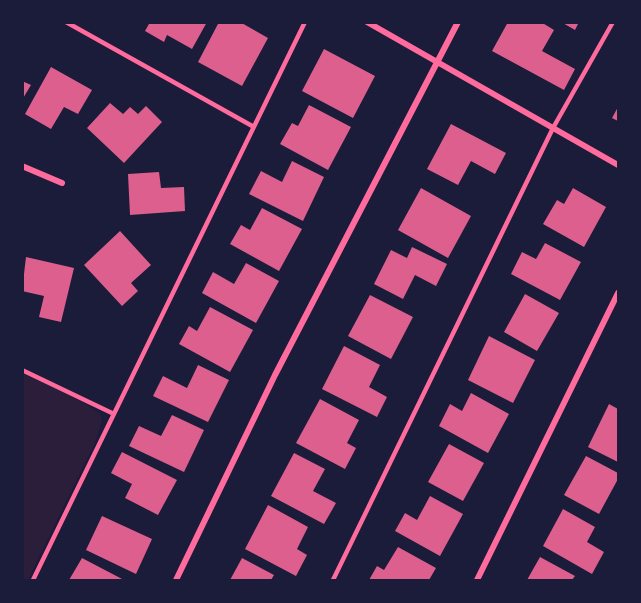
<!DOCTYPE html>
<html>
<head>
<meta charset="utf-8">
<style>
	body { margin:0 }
	#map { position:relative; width:641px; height:603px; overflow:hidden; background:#1b1b3a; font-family:"Sofia Sans Condensed",sans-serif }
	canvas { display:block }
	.frame { position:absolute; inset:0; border:24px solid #1b1b3a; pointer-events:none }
</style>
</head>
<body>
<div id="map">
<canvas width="641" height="603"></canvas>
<div class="frame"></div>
</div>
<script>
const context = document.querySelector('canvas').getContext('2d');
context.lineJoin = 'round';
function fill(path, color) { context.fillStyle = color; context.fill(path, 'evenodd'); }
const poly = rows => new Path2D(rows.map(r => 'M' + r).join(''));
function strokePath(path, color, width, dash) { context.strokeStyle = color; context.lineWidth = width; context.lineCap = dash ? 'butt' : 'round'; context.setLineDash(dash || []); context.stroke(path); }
const green = poly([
	[23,373,86,404,100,414,102,421,94,445,28,580,22,580]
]);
const building = poly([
	[150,22,207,22,192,49,167,35,164,42,145,31],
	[219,22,240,22,268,38,242,86,198,62],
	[508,22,541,22,554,30,542,51,575,69,564,90,492,51],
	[561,22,579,22,575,30],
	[324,49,375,76,353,118,302,91],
	[51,67,92,90,78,114,64,107,51,129,25,114],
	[22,81,31,85,22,100],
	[110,103,123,114,130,107,138,114,146,106,162,122,124,163,87,128],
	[309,105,351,127,328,170,280,144,292,123,298,126],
	[618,107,618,121,612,118],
	[451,124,506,153,495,174,471,161,458,185,427,169],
	[292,161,324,177,303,221,249,194,261,171,282,182],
	[159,172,161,188,184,187,185,211,130,215,128,174],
	[421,188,471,216,448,258,398,230],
	[573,188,606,207,584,247,543,224,557,200,564,204],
	[262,208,302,229,279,271,230,244,241,225,250,230],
	[120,231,151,265,131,283,138,291,122,306,84,265],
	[545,243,581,262,560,300,511,274,522,252,536,259],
	[412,247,447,264,436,286,415,275,403,299,374,284,391,250,407,258],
	[26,257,74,268,61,322,39,317,44,296,22,291],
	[246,263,279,281,256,323,202,293,213,272,234,284],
	[525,294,559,313,537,351,504,332],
	[370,295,413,317,391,359,348,336],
	[210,307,253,330,230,372,179,344,189,326,197,331],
	[489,336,535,360,513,403,468,380],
	[344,346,380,365,369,387,387,397,377,417,322,389],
	[198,365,229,380,208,422,153,396,163,376,187,388],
	[471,393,509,414,488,453,439,426,450,404,462,411],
	[320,399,359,420,347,443,356,448,345,469,296,443],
	[609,404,618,409,618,462,588,447],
	[172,415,204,430,184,472,129,446,139,426,161,436],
	[449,444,484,463,463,501,428,482],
	[122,452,177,480,158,515,125,498,132,484,111,473],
	[294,453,325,469,313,491,336,503,324,524,271,496],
	[586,456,618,473,618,479,599,514,564,495],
	[430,496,463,514,440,556,395,531,405,513,417,520],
	[268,505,308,527,297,549,307,555,296,576,245,549],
	[563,509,595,527,587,542,604,552,592,574,543,546],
	[102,516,152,539,136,574,86,550],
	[398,547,436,568,429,580,369,580,377,566,384,570],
	[540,557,575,576,572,580,527,580],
	[82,558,124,580,69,580],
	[242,558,274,575,271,580,230,580]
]);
const service = poly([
	[66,22,254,127],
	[22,370,114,414],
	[33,580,305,22],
	[333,580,553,128,613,22]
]);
const minor = poly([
	[367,22,618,165],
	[22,166,62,183],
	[176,580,275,375,458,22],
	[477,580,618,293]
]);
fill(green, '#2a1e3b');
fill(building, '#dd5f8e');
strokePath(service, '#ff6b9d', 4.5);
strokePath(minor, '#ff6b9d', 6);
</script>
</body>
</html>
